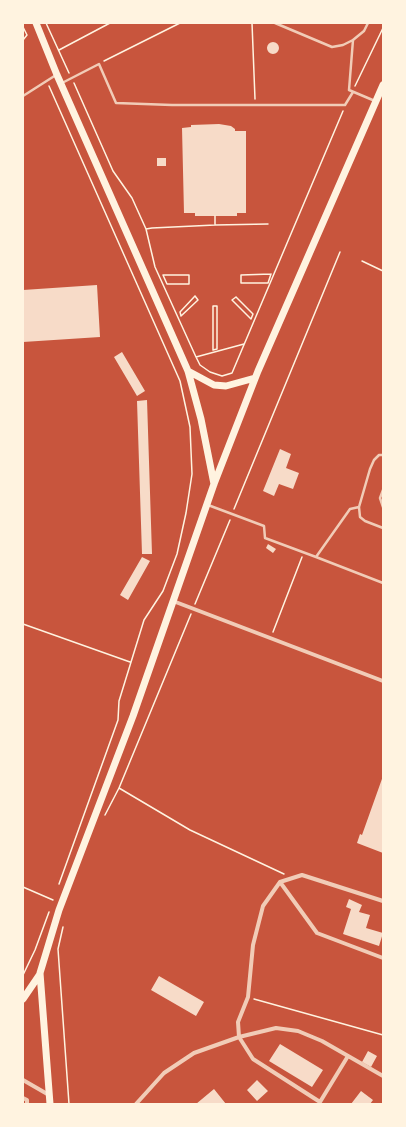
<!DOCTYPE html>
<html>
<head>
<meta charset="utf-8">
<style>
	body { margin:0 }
	#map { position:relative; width:406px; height:1127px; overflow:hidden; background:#c8553d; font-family:"DM Sans",sans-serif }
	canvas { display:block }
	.frame { position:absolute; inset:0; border:24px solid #fff3e0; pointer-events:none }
</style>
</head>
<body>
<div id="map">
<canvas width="406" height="1127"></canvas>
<div class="frame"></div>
</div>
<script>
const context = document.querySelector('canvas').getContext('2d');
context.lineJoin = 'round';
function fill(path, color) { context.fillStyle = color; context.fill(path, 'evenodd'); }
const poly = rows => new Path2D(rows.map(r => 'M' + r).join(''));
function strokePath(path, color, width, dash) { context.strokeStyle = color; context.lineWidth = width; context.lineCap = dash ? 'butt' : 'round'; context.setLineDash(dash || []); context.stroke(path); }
const building = poly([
	'267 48a6 6 0 1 1 12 0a6 6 0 1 1-12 0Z',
	[219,124,231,126,235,129,235,131,246,131,246,213,237,213,237,216,195,216,195,213,184,213,182,128,191,127,191,125],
	[157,158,166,158,166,166,157,166],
	[97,285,100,337,23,342,23,290],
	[122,352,145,391,137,396,114,357],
	[147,400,152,554,142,554,137,401],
	[280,449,291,454,286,468,299,473,293,489,279,484,274,496,263,491],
	[268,544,276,549,273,553,266,548],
	[142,557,150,561,128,600,120,595],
	[383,776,383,837,382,840,383,841,383,853,357,843,360,834,362,835],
	[349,899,362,905,359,912,370,915,366,928,383,933,379,946,343,934,351,909,346,907],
	[159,976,204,1002,196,1016,151,990],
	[280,1044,323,1070,312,1087,269,1061],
	[368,1051,377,1056,371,1067,362,1062],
	[257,1080,268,1091,257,1101,247,1090],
	[214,1089,226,1104,196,1104],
	[361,1091,373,1100,370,1104,351,1104]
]);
const path = poly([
	[46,23,69,73],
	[252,23,255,99],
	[23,27,27,35,23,40],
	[59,50,110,23],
	[104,61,180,23],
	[74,83,113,171,132,198,146,229,152,228,215,225,268,224],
	[49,86,180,381,190,427,192,474,186,513,177,554,163,591,144,620,119,701,118,720,59,884],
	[355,86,383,28],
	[215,216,215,224],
	[146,229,155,267,196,357,244,344],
	[362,261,383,271],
	[271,274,268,283,241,283,241,275,271,274],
	[163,275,189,275,189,284,167,284,163,275],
	[195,296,198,300,181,316,180,312,195,296],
	[236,297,253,314,251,319,232,300,236,297],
	[213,306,217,306,217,349,213,350,213,306],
	[196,357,200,365,210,372,222,376,232,373,343,111],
	[234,509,340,252],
	[195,604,230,520],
	[23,624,130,662],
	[273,632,302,557],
	[119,788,190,830,284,874],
	[105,815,119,788,191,614],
	[23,887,53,900],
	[63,927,58,949,69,1104],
	[23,975,35,950,49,912],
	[254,999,383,1035]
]);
const service = poly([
	[275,23,332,47,343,45,353,40,364,31,368,23],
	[353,40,349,90,375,101],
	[62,83,99,64,116,103,172,105,345,105,353,92],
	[23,96,56,75],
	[383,455,379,455,374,460,370,469,359,507,360,517,365,521,383,528],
	[383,490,380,498,383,507],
	[208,505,264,526,265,538,316,557,350,509,359,507],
	[316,557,383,583]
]);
const minor = poly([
	[173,601,383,681],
	[280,882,317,933,383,958],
	[348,1056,320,1102,253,1059,239,1037,238,1022,248,997,253,945,263,906,280,882,302,875,383,901],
	[23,1080,49,1095],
	[23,1098,27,1100,27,1104],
	[136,1104,164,1073,194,1053,239,1037,276,1028,298,1031,322,1041,383,1076]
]);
const secondary = poly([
	[36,23,57,75,188,371,201,419,214,484],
	[188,371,214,385,226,386,255,378],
	[23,999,40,974],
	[50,1104,40,973,59,910,133,716,214,484,258,371,383,85]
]);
fill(building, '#f7dbc8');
strokePath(path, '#fff3e0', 1.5);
strokePath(service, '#f1ccb7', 2.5);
strokePath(minor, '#f1ccb7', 4);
strokePath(secondary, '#fff3e0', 7);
</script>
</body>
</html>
